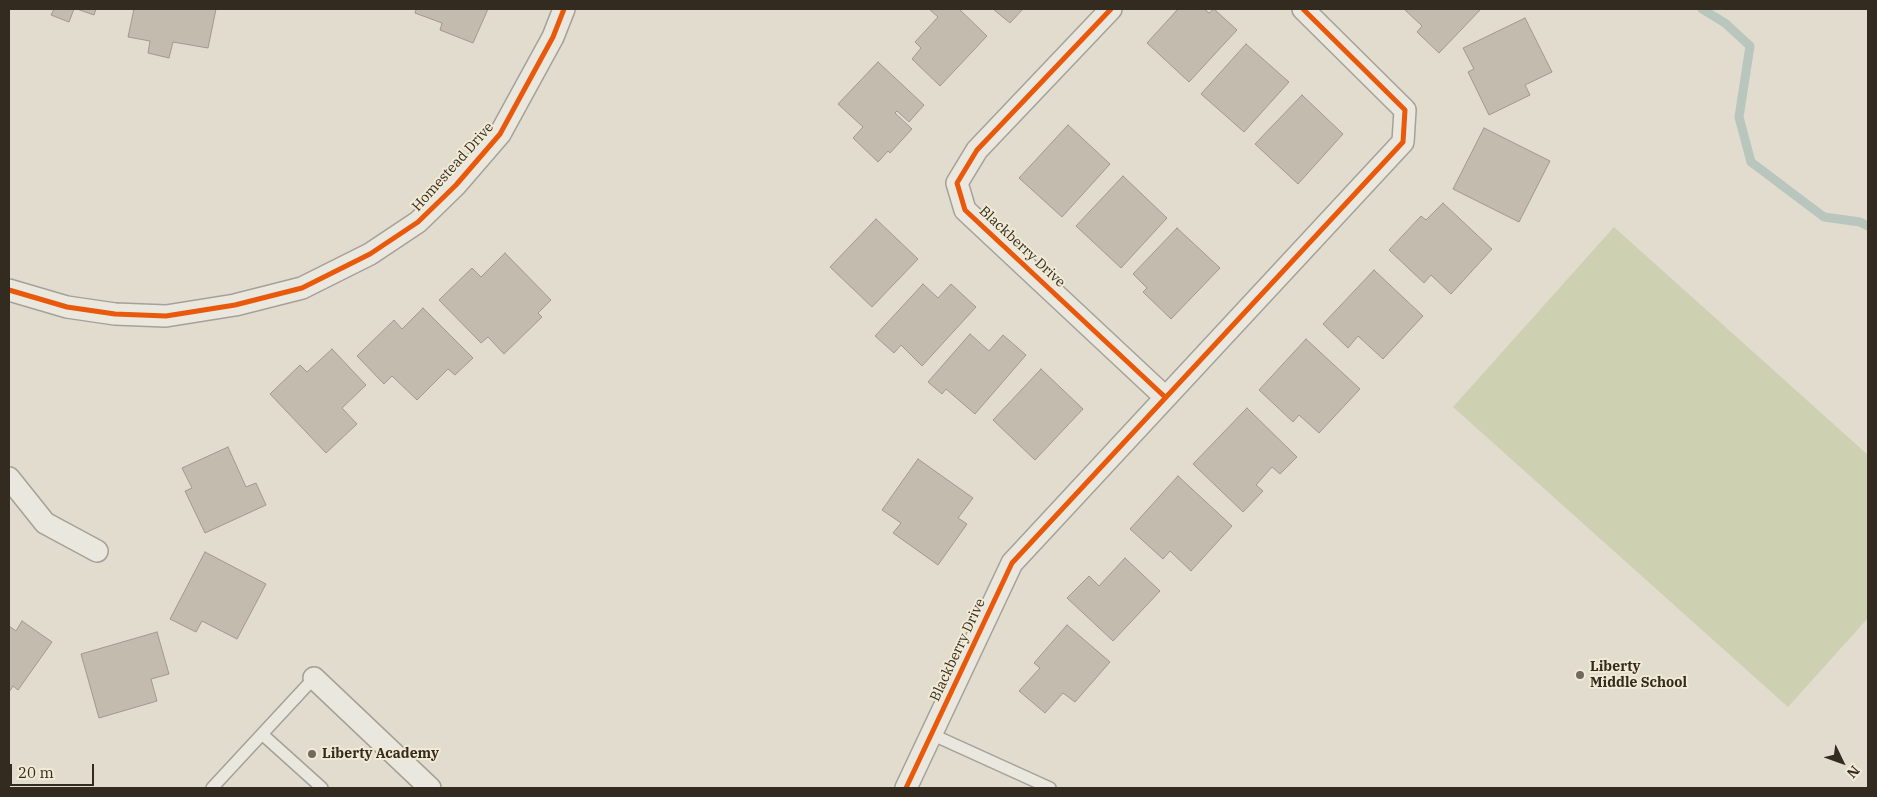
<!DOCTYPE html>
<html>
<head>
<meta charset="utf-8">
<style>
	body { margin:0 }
	#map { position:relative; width:1877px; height:797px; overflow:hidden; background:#e1dcce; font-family:"IBM Plex Serif",serif }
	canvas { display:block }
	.frame { position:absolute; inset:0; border:10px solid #342b20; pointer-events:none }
	.north { position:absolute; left:1817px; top:737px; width:50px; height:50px; -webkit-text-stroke:4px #f1ead5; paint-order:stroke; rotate:132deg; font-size:14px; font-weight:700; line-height:20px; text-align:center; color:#342b20 }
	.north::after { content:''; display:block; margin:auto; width:18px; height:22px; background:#342b20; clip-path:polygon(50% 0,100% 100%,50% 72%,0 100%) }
	.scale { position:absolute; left:10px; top:764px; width:84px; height:22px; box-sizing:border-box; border:2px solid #342b20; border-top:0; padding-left:6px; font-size:15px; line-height:18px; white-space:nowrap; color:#342b20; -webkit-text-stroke:4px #f1ead5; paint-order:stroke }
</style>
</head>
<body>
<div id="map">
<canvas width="1877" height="797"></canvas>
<div class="frame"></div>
<div class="north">N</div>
<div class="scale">20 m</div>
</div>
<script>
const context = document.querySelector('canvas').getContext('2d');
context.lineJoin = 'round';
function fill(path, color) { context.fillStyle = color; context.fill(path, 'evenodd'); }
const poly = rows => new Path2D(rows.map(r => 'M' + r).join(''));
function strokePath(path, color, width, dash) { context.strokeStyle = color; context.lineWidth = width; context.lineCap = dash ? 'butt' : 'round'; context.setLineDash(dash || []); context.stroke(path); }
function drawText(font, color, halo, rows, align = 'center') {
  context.font = font + ' "IBM Plex Serif",serif'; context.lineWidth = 4; context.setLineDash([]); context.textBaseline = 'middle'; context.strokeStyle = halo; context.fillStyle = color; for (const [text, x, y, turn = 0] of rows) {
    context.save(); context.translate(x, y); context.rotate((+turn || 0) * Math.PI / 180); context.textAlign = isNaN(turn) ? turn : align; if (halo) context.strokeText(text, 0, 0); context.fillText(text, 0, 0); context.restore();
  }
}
const green = poly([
	[1614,227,1868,455,1868,618,1788,707,1453,407]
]);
const stream = poly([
	[1702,9,1725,23,1750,46,1739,117,1751,162,1824,217,1860,222,1868,226]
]);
const building = poly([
	[54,9,74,9,69,22,51,15,54,9],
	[77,9,96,9,94,15,77,9],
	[134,9,216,9,208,48,173,42,169,58,148,53,150,41,128,37,134,9],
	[416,9,488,9,473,43,440,30,442,23,415,13,416,9],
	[929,9,959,9,987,36,940,86,912,59,921,48,915,42,938,17,929,9],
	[993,9,1023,9,1010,23,993,9],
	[1178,9,1204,9,1209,13,1214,9,1237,30,1189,82,1147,43,1178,9],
	[1404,9,1481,9,1439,53,1417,32,1422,26,1404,9],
	[1525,18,1552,72,1525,85,1530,95,1489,115,1468,72,1474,69,1463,48,1525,18],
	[1246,44,1289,82,1244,132,1201,94,1246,44],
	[878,62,924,105,909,122,897,111,895,113,912,129,890,153,888,151,878,162,853,138,863,127,838,104,878,62],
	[1302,95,1343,134,1298,184,1255,144,1302,95],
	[1068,125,1110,164,1062,217,1019,178,1068,125],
	[1484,128,1550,161,1519,222,1453,189,1484,128],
	[1123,176,1167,218,1121,268,1076,226,1123,176],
	[1443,203,1492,249,1451,294,1431,275,1424,283,1389,250,1421,216,1426,220,1443,203],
	[876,219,918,259,872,307,830,267,876,219],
	[1177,228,1220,268,1171,319,1143,292,1147,288,1133,274,1177,228],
	[505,253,551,300,538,313,542,317,504,354,488,337,481,343,439,300,472,268,481,277,505,253],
	[1374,270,1423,316,1383,359,1358,336,1348,348,1323,324,1374,270],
	[923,284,938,298,951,284,976,307,922,366,901,345,894,353,875,336,923,284],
	[423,308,473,358,455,375,448,369,417,400,392,376,384,384,357,356,394,320,402,329,423,308],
	[970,334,989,351,1003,335,1026,355,975,414,946,389,942,394,928,382,970,334],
	[1306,339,1360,389,1319,433,1299,415,1293,422,1259,390,1306,339],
	[332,349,366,385,342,408,357,424,326,453,270,394,300,365,307,372,332,349],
	[1041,369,1083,409,1035,460,993,420,1041,369],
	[1247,408,1297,457,1280,474,1272,467,1256,485,1263,491,1243,512,1193,464,1247,408],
	[228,447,246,487,256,483,266,505,205,533,185,491,192,488,182,468,228,447],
	[918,459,973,498,958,518,967,524,938,565,893,533,901,523,882,510,918,459],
	[1178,476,1232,526,1191,571,1170,551,1163,559,1130,529,1178,476],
	[205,552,266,584,237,639,202,621,196,632,170,619,205,552],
	[1125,558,1160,591,1113,641,1067,598,1089,576,1099,586,1125,558],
	[22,621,52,642,18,690,13,686,9,692,9,626,16,631,22,621],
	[1067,625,1110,662,1075,702,1063,693,1045,713,1019,691,1040,668,1034,663,1067,625],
	[157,632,169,674,151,679,157,701,99,718,81,654,157,632]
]);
const service = poly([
	[262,734,322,788],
	[931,734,1050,788],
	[212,788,314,678]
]);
const minor = poly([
	[1111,9,977,150,957,183,965,210,1165,397],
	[9,290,67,307,115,314,166,316,235,305,302,288,370,254,418,222,456,185,500,134,553,37,564,9],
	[9,478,45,523,97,551],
	[314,678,430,788],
	[906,788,1012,563,1403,142,1405,110,1303,9]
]);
const cycleway = poly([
	[1111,9,977,150,957,183,965,210,1165,397],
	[9,290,67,307,115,314,166,316,235,305,302,288,370,254,418,222,456,185,500,134,553,37,564,9],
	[906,788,1012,563,1403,142,1405,110,1303,9]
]);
const markers = [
	[1580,675,5,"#71695d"],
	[312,754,5,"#71695d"]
];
const streetNames = [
	["Homestead Drive",453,167,-48],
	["Blackberry Drive",1022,247,43],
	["Blackberry Drive",958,650,-65]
];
const poiNames = [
	["Liberty",1590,667],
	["Middle School",1590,683],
	["Liberty Academy",322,754]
];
fill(green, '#ced0b2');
strokePath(stream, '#b8c6be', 9);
fill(building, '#c4bbaf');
strokePath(building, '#a1988e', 1);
strokePath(service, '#a6a197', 14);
strokePath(minor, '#a6a197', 24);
strokePath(service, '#eae7de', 11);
strokePath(minor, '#eae7de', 21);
strokePath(cycleway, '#e8590c', 5);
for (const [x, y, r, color] of markers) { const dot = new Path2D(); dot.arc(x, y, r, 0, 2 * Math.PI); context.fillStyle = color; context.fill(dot); strokePath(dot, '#f1ead5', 2); }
drawText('14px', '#342b20', '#f1ead5', streetNames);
drawText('bold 14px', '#342b20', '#f1ead5', poiNames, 'left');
</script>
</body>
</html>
